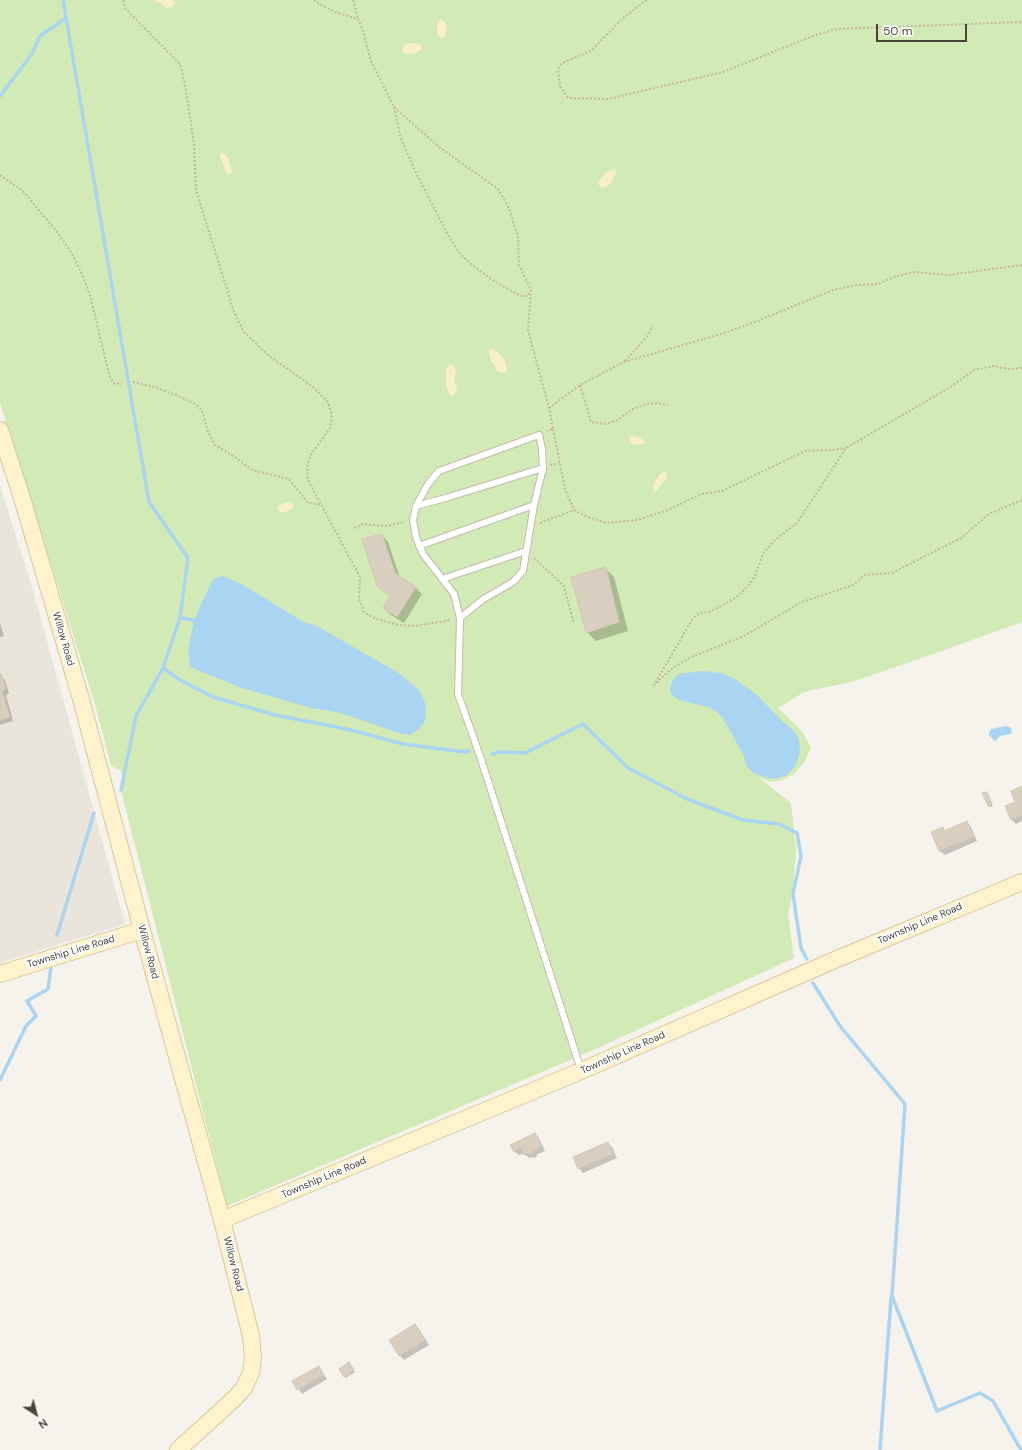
<!DOCTYPE html>
<html>
<head>
<meta charset="utf-8">
<style>
	body { margin:0 }
	#map { position:relative; width:1022px; height:1450px; overflow:hidden; background:#f6f3ec; font-family:"DM Sans",sans-serif }
	canvas { display:block }
	.north { position:absolute; left:16px; top:1394px; width:40px; height:40px; -webkit-text-stroke:3px #fff; paint-order:stroke; rotate:144deg; font-size:11px; font-weight:700; line-height:16px; text-align:center; color:#4b4439 }
	.north::after { content:''; display:block; margin:auto; width:14px; height:18px; background:#4b4439; clip-path:polygon(50% 0,100% 100%,50% 72%,0 100%) }
	.scale { position:absolute; left:876px; top:24px; width:91px; height:18px; box-sizing:border-box; border:2px solid #4b4439; border-top:0; padding-left:5px; font-size:12px; line-height:14px; white-space:nowrap; color:#4b4439; -webkit-text-stroke:3px #fff; paint-order:stroke }
</style>
</head>
<body>
<div id="map">
<canvas width="1022" height="1450"></canvas>
<div class="north">N</div>
<div class="scale">50 m</div>
</div>
<script>
const context = document.querySelector('canvas').getContext('2d');
context.lineJoin = 'round';
function fill(path, color) { context.fillStyle = color; context.fill(path, 'evenodd'); }
const poly = rows => new Path2D(rows.map(r => 'M' + r).join(''));
function strokePath(path, color, width, dash) { context.strokeStyle = color; context.lineWidth = width; context.lineCap = dash ? 'butt' : 'round'; context.setLineDash(dash || []); context.stroke(path); }
function drawText(font, color, halo, rows, align = 'center') {
  context.font = font + ' "DM Sans",sans-serif'; context.lineWidth = 4; context.setLineDash([]); context.textBaseline = 'middle'; context.strokeStyle = halo; context.fillStyle = color; for (const [text, x, y, turn = 0] of rows) {
    context.save(); context.translate(x, y); context.rotate((+turn || 0) * Math.PI / 180); context.textAlign = isNaN(turn) ? turn : align; if (halo) context.strokeText(text, 0, 0); context.fillText(text, 0, 0); context.restore();
  }
}
const residential = poly([
	[0,485,34,594,125,924,0,963]
]);
const green = poly([
	[0,0,1022,0,1022,622,936,653,855,681,804,692,778,708,801,730,811,747,804,763,794,774,783,780,771,782,758,777,791,803,796,849,793,892,788,914,794,958,589,1052,227,1206,121,790,123,781,121,771,111,766,95,704,0,403]
]);
const sand = poly([
	[153,0,172,0,175,2,174,6,166,8,162,4],
	[442,19,445,22,447,27,445,36,441,39,437,34,437,26,439,20],
	[411,43,420,44,422,48,421,50,415,53,409,54,403,52,403,47,405,44],
	[221,153,224,153,229,160,232,172,229,175,226,172,222,162,220,155],
	[613,169,615,169,616,173,611,183,604,188,600,187,598,183,600,180,607,172],
	[492,349,499,353,504,359,507,368,506,373,498,372,491,360,489,352,490,350],
	[449,364,454,366,456,372,454,379,457,391,455,394,453,396,450,395,446,386,446,369],
	[631,436,641,438,644,441,644,444,636,445,630,443,629,439],
	[665,471,667,474,666,478,657,491,654,492,653,487,658,476],
	[286,502,293,504,293,509,286,512,280,512,277,508,278,506]
]);
const water = poly([
	[223,576,243,585,305,623,315,625,397,672,419,690,425,703,426,710,425,721,419,729,410,735,402,734,341,713,311,708,242,688,190,667,188,652,194,620,213,579],
	[703,671,721,673,733,678,757,695,782,721,795,732,799,740,800,752,796,765,787,775,776,779,764,777,754,773,748,768,745,763,744,756,739,747,723,718,717,712,708,707,679,700,672,695,670,690,671,684,674,678,679,674],
	[1006,726,1011,728,1012,733,1010,734,1000,736,995,741,989,735,989,733,991,729]
]);
const shadow = poly([
	[382,535,388,542,400,578,416,588,422,594,404,623,391,615,384,608,391,597,377,586],
	[605,568,614,577,628,631,596,641,587,632],
	[0,623,4,636,0,637],
	[0,676,5,680,9,694,6,695,13,721,0,725],
	[1022,788,1022,821,1016,824,1011,819],
	[986,793,993,806,990,807,988,805],
	[967,823,971,827,977,841,945,855,940,851,933,833,942,829,946,832],
	[535,1134,539,1138,545,1151,536,1155,537,1157,534,1158,533,1157,529,1158,524,1153,519,1155,514,1151],
	[608,1143,612,1147,617,1158,583,1173,579,1168],
	[415,1325,419,1329,429,1345,404,1360,400,1356,390,1340],
	[351,1365,355,1372,346,1378,344,1376],
	[318,1367,327,1379,302,1394,293,1382]
]);
const stream = poly([
	[63,0,149,502,188,558,180,618],
	[0,96,32,54,40,36,66,18],
	[163,668,180,680,213,697,275,715,351,730,403,744,465,752,469,751],
	[492,754,501,752,525,753,583,724,628,768,687,799,743,820,779,824,797,833,801,856,793,894,801,948,807,959],
	[121,790,136,716,163,668,180,618,194,620],
	[57,935,94,813],
	[813,983,840,1026,905,1104,892,1296,937,1411,980,1393,993,1401,1021,1450],
	[0,1080,26,1026,36,1016,27,1001,48,989,51,967],
	[880,1450,891,1298]
]);
const building = poly([
	[382,534,395,573,416,587,397,617,383,608,390,596,377,586,362,539,382,534],
	[606,567,619,622,586,633,571,577,606,567],
	[1,674,6,689,2,691,10,717,0,720,0,675,1,674],
	[1022,786,1022,815,1011,820,1005,806,1015,802,1011,791,1022,786],
	[987,792,992,804,988,806,982,793,987,792],
	[967,821,974,837,939,851,931,832,943,827,944,831,967,821],
	[535,1133,542,1146,533,1151,534,1152,529,1155,528,1153,524,1155,521,1148,514,1152,510,1145,535,1133],
	[608,1142,613,1154,578,1169,573,1157,608,1142],
	[415,1324,425,1340,399,1356,389,1340,415,1324],
	[349,1362,354,1370,344,1377,339,1369,349,1362],
	[319,1366,324,1375,297,1390,292,1381,319,1366]
]);
const path = poly([
	[123,0,125,8,180,64,185,84,194,143,196,190,234,312,244,332,269,356,312,386,328,402,332,415,330,428,310,456,307,468,308,480,360,577,359,599,364,612,374,618,398,625,414,626,451,620],
	[314,0,318,3,335,12,358,19,362,28,371,61,394,107,439,147,498,189,509,208,518,237,519,265,531,290,528,330,549,408,553,429,547,431],
	[353,0,358,19],
	[647,0,624,17,591,51,562,63,558,69,560,86,568,98,608,99,723,72,813,36,836,29,1022,22],
	[394,107,401,139,416,173,449,237,461,255,476,268,497,283,521,296,527,296,530,291],
	[0,175,23,191,57,232,71,252,82,274,90,295,109,374,113,383,122,384],
	[625,361,646,338,653,326],
	[1022,368,1009,369,993,366,974,370,952,386,846,448,797,523,775,540,764,552,755,576,748,586,738,596,725,604,709,612,700,613,693,618,654,685,670,670,689,658,744,636,802,602,853,585,864,575,892,573,961,538,989,514,1022,500],
	[133,382,154,387,176,395,195,404,202,410,208,432,215,445,235,457,252,470,289,479,308,503,322,505],
	[580,385,591,422,605,424,618,420,631,410,646,404,657,403,668,405],
	[549,408,580,385,624,362,721,334,755,322,833,290,856,285,878,284,894,277,914,272,948,275,1022,265],
	[553,429,565,489,574,510,588,517,607,523,637,520,668,510,701,494,722,491,805,451,832,450,845,448],
	[550,465,559,463],
	[540,523,574,510],
	[354,528,364,524,385,526,404,522],
	[534,558,564,586,574,624]
]);
const lane = poly([
	[416,506,449,497,543,468],
	[419,546,534,505],
	[442,579,526,551],
	[460,618,482,600,513,582,523,571,534,505,543,468,542,449,539,435,439,471,428,484,416,506,413,520,416,537,423,554,454,594,460,618,458,694,480,756,581,1070]
]);
const secondary = poly([
	[0,430,22,498,81,699,142,930,222,1220,251,1336,253,1358,251,1373,244,1388,235,1398,178,1450],
	[0,974,142,930],
	[222,1220,581,1071,837,959,1022,882]
]);
const streetNames = [
	["Willow Road",63,639,74],
	["Township Line Road",920,924,-23],
	["Township Line Road",71,952,-17],
	["Willow Road",148,952,75],
	["Township Line Road",623,1053,-24],
	["Township Line Road",324,1178,-23],
	["Willow Road",233,1264,76]
];
fill(residential, '#eae5da');
fill(green, '#d2eab5');
fill(sand, '#f9efc9');
fill(water, '#a9d4f2');
fill(shadow, '#0003');
strokePath(stream, '#a9d4f2', 3.5);
fill(building, '#d8cfc1');
strokePath(building, '#d3c7b4', 1);
strokePath(lane, '#c2bbae', 8);
strokePath(secondary, '#d6c79b', 18);
strokePath(path, '#c4b79f', 2, [2, 2]);
strokePath(lane, '#fff', 6);
strokePath(secondary, '#fff3cd', 16);
drawText('10px', '#4b4439', '#fff', streetNames);
</script>
</body>
</html>
